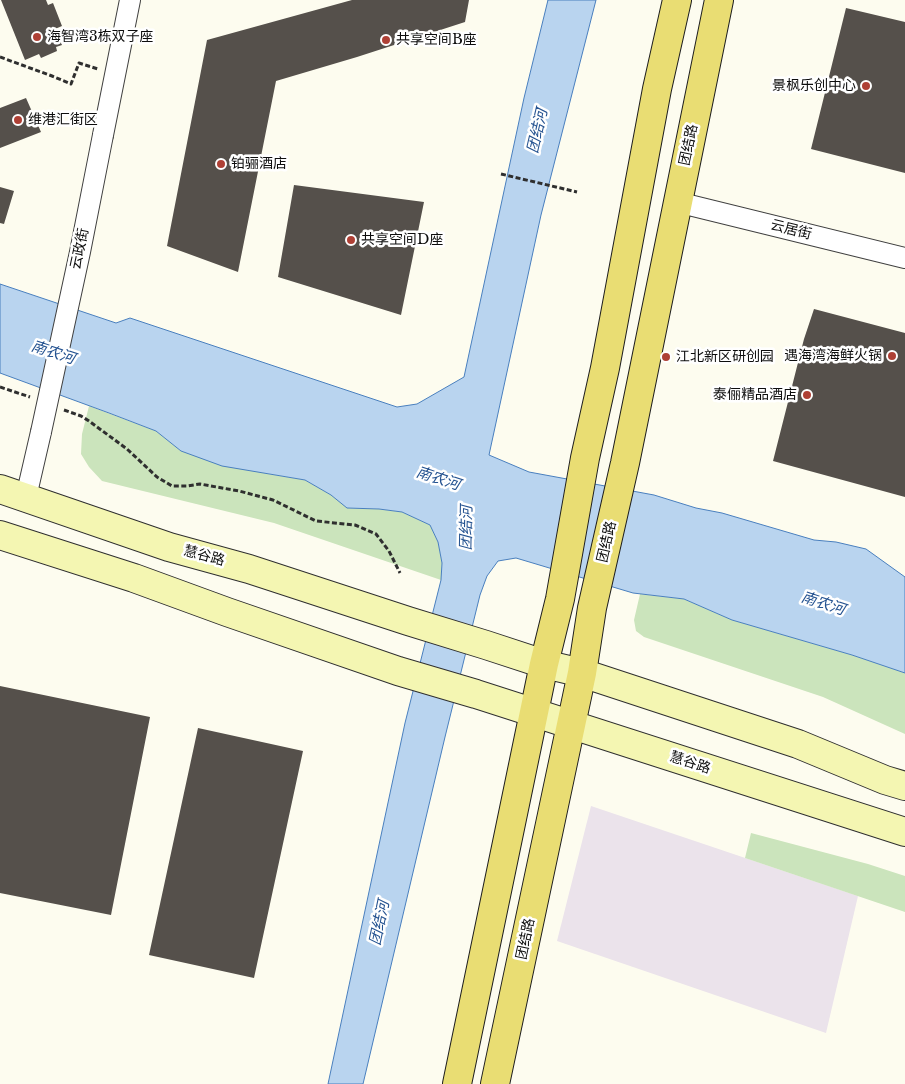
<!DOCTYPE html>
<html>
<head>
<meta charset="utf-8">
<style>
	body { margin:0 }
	canvas { display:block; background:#fdfcef }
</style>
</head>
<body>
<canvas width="905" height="1084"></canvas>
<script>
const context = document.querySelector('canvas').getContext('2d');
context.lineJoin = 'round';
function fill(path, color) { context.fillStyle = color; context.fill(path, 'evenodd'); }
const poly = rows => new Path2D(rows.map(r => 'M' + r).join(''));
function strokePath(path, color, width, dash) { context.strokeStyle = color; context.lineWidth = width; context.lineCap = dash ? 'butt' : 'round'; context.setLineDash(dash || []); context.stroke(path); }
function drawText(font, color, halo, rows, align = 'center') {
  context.font = font + ' "Libre Baskerville","Noto Sans SC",serif'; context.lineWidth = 5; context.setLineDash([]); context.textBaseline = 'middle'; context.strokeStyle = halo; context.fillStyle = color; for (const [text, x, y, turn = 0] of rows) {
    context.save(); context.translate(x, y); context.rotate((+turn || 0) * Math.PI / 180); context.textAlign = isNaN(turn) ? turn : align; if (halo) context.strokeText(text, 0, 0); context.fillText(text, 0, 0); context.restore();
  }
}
const industrial = poly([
	[591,806,858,896,826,1033,557,941]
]);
const green = poly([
	[89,406,156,431,181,451,269,474,305,480,331,495,348,508,379,509,402,512,430,525,438,542,442,563,441,580,274,523,102,481,89,467,81,454,82,434],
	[640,594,684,599,732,620,852,655,905,673,905,734,823,697,644,637,636,631,634,620],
	[751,833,868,864,905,876,905,912,745,858]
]);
const water = poly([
	[548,0,596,0,541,215,489,455,529,472,654,495,696,508,722,513,814,540,836,542,866,549,905,577,905,673,852,655,732,620,684,599,633,593,516,558,498,561,487,576,480,595,445,737,363,1084,328,1084,405,723,441,580,442,563,438,542,430,525,402,512,379,509,347,508,331,495,305,480,222,466,181,451,156,431,109,413,0,373,0,284,116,323,130,318,397,407,417,404,464,377,524,98,548,0]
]);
const building = poly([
	[1,0,46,0,48,5,53,3,62,26,55,29,62,45,56,47,57,51,41,58,39,54,25,60],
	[352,0,469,0,465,22,357,57,276,81,238,272,167,246,207,40],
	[846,8,905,22,905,173,811,149],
	[26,98,41,132,0,148,0,108],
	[294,185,424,202,401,315,278,277],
	[0,187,14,191,4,224,0,223],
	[814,309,905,333,905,497,773,461,804,339],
	[0,686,150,717,111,915,0,893],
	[198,728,303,751,254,978,149,955]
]);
const path = poly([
	[0,57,52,76,71,84,79,63,98,69],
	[501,174,577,192],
	[0,387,30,397],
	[64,410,81,416,89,421,127,449,157,477,172,486,187,486,200,484,239,491,273,500,316,521,355,525,376,534,389,551,400,573]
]);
const street = poly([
	[103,135,130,0],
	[677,202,905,258],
	[26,497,41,432]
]);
const secondary = poly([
	[0,489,169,547,249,569,408,621,486,645,544,664,582,673,798,744,885,780,905,786],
	[0,535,134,578,227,612,398,671,476,694,905,832]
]);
const primary = poly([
	[457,1084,544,664,560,599,585,458,605,368,657,89,677,0],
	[495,1084,582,673,592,608,625,463,719,0]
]);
const streetBridge = poly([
	[41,432,80,252,103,135]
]);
const markers = [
	[37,37,5,"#ae4035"],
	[386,40,5,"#ae4035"],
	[866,86,5,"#ae4035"],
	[18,120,5,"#ae4035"],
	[221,164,5,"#ae4035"],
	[351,240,5,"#ae4035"],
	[892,356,5,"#ae4035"],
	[666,357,5,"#ae4035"],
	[807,395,5,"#ae4035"]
];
const poiNames = [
	["海智湾3栋双子座",47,37],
	["共享空间B座",396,40],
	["景枫乐创中心",856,86,"right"],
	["维港汇街区",28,120],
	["铂骊酒店",231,164],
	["共享空间D座",361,240],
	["遇海湾海鲜火锅",882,356,"right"],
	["江北新区研创园",676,357],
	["泰俪精品酒店",797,395,"right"]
];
const streetNames = [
	["团结路",689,145,-78],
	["云居街",791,230,14],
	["云政街",80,249,-78],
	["团结路",607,542,-77],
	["慧谷路",204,556,15],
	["慧谷路",690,763,18],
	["团结路",526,939,-78]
];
const waterNames = [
	["团结河",538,131,-77],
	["南农河",53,353,18],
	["南农河",438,479,18],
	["团结河",467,528,-89],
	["南农河",823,604,18],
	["团结河",380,923,-78]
];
fill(industrial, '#ebe3eb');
fill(green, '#cbe4bc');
fill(water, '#b9d4ef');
strokePath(water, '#497fbe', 1);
fill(building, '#55504b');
strokePath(street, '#404040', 22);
strokePath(secondary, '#2f2f2f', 30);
strokePath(primary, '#1e1e1e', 30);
strokePath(path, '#2f2f2f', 3, [5, 2.5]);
strokePath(street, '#fff', 20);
strokePath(secondary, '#f4f6b2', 28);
strokePath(primary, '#e9dd73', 28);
strokePath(streetBridge, '#404040', 22, []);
strokePath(streetBridge, '#fff', 20);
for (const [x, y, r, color] of markers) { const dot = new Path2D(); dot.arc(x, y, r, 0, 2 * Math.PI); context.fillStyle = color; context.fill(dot); strokePath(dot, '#fff', 2); }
drawText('14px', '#0d0d0d', '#fff', poiNames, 'left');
drawText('14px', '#0d0d0d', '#fff', streetNames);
drawText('italic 15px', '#255391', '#fff', waterNames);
</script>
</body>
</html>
